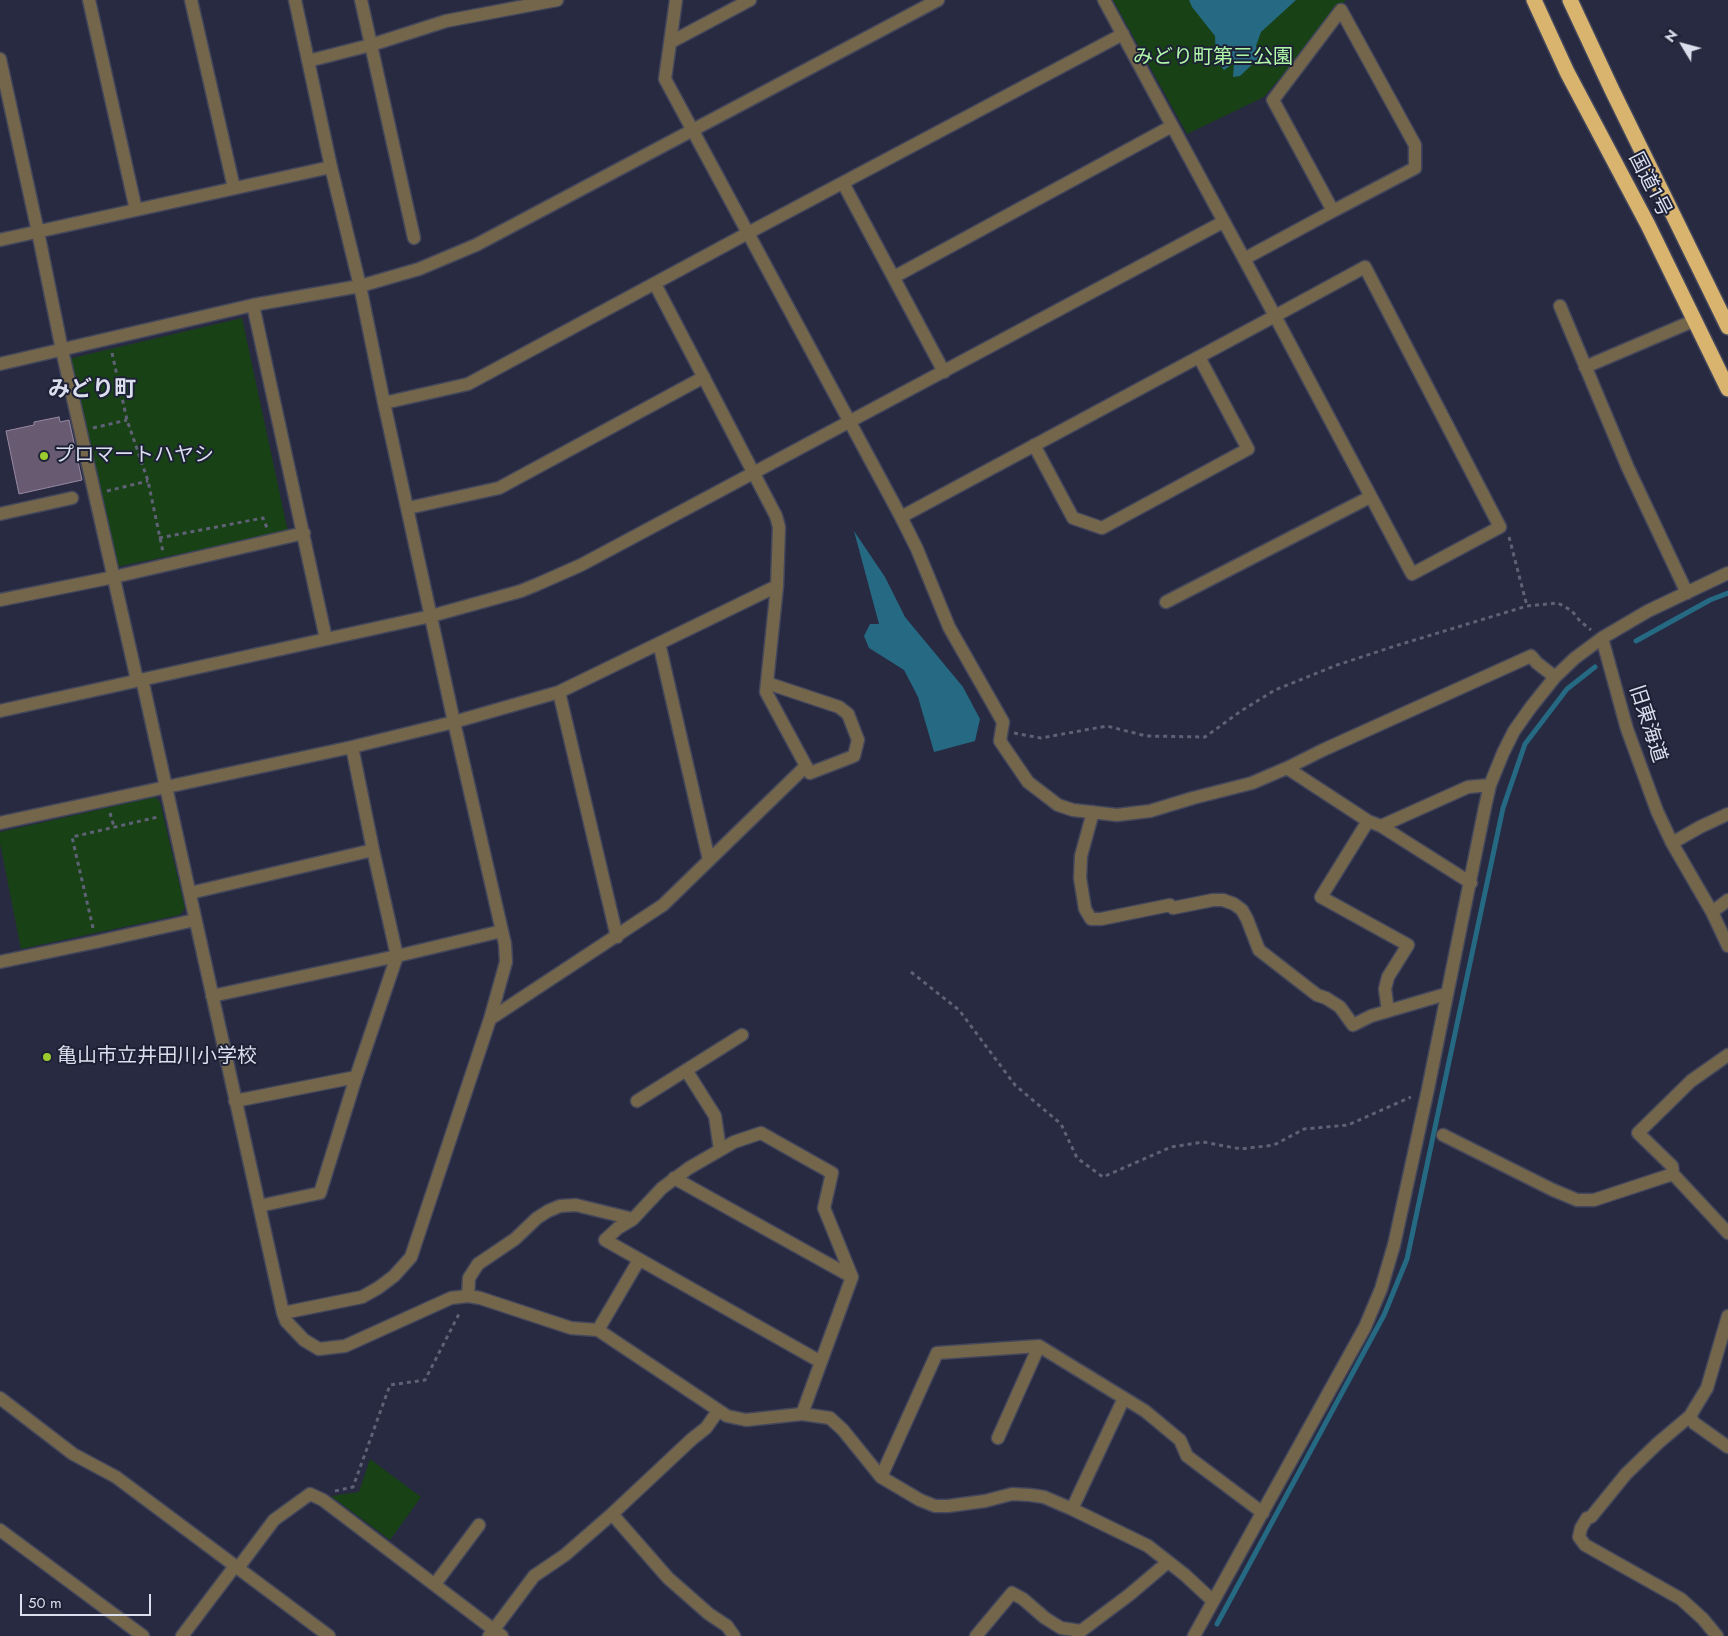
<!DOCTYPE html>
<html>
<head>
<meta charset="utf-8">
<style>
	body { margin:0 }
	#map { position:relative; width:1728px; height:1636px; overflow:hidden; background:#272a40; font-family:Jost,sans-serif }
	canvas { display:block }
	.north { position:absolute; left:1658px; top:20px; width:50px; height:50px; -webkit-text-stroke:4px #1d2135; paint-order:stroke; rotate:307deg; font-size:14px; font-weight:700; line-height:20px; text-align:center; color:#dbdeec }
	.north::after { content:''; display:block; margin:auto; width:18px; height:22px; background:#dbdeec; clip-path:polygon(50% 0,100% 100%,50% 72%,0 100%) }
	.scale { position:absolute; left:20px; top:1594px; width:131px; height:22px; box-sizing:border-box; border:2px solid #dbdeec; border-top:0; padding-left:6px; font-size:15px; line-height:18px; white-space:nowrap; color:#dbdeec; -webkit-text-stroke:4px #1d2135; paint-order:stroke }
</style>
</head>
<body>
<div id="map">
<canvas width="1728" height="1636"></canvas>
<div class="north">N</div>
<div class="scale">50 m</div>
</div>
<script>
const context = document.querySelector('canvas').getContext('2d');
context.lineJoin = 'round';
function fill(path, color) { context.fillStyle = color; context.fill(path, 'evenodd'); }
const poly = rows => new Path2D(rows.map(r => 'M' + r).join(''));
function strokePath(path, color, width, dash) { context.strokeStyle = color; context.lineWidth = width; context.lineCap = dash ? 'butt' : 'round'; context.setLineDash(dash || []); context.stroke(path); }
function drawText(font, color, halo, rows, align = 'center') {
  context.font = font + ' Jost,"Noto Sans JP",sans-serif'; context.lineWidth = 4; context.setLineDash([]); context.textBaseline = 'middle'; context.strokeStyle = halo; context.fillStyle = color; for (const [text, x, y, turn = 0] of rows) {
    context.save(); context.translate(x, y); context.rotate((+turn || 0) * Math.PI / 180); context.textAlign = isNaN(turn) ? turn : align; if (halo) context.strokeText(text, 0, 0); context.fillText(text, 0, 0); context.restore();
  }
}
const green = poly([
	[1113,0,1346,0,1264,97,1187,134],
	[242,318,288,532,116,567,68,359],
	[155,797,160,802,185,908,180,915,21,949,0,843,0,832],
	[370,1459,421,1497,390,1540,331,1496,359,1492]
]);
const water = poly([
	[1189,0,1296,0,1261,32,1256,46,1259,58,1240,76,1233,77,1234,63,1224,70,1216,60,1215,36,1192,7],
	[854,531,885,577,905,617,963,687,980,719,975,741,934,752,918,697,904,670,869,648,864,636,870,624,879,624]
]);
const stream = poly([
	[1636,641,1710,600,1728,593],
	[1217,1624,1384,1315,1407,1259,1503,808,1525,744,1567,689,1595,667]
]);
const building = poly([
	[59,417,60,422,69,420,82,480,19,494,6,431,34,425,34,422,59,417]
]);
const path = poly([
	[112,353,127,420,148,481,163,552],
	[93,428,127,420],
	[107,491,148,481],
	[1509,537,1527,606],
	[159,538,263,518,267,528],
	[1014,733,1041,738,1107,726,1146,736,1205,737,1241,711,1275,690,1337,665,1395,646,1527,606,1558,603,1572,611,1580,621,1591,630],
	[110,813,114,827],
	[93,928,72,837,158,817],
	[911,972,959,1010,1015,1085,1061,1124,1077,1158,1103,1177,1171,1147,1203,1142,1241,1149,1274,1145,1304,1129,1348,1125,1411,1097],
	[335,1491,353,1487,390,1385,425,1380,460,1312]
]);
const minor = poly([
	[89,0,136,210],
	[191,0,234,188],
	[361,0,414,238],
	[676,0,665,79,901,517,917,549,949,627,1003,722,1000,741,1028,782,1058,805,1073,810,1117,815,1150,811,1193,798,1252,783,1287,768,1368,821,1381,826,1471,883],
	[671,42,750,0],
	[0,59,38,232,62,350,137,680],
	[308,61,371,45,446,21,557,0],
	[843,183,944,372],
	[0,240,331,167],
	[1244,259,1333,211,1273,100,1341,10,1415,145,1415,168,1333,211],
	[894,277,1172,126],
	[253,305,326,639],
	[1560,306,1628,468,1687,593],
	[0,364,253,305,360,286,419,269,476,245,938,0],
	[1585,367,1693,321],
	[384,403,468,384,748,233,1123,34],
	[1034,445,1073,518,1102,528,1248,449,1199,357],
	[408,508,499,488,704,377],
	[0,514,72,498],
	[901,517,1275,316,1365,267,1500,527,1412,574,1275,316,1104,0],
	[0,600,114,577,304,533],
	[1166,602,1370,497],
	[1602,638,1627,729,1657,811,1672,843,1712,912,1728,946],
	[659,643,709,860],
	[142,679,283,1313,286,1321,304,1340,319,1349,345,1346,451,1298,468,1296,480,1298,571,1328,598,1330,727,1416,746,1420,802,1414,830,1418,843,1430,881,1477,920,1500,935,1506,948,1506,985,1501,1012,1494,1030,1495,1044,1497,1072,1509,1148,1546,1185,1575,1213,1601],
	[767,683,839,707,848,714,858,740,854,756,810,773,806,766],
	[559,692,617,937],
	[0,711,431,616,521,591,538,584,581,565,1223,222],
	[1287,768,1323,750,1531,656,1537,663,1555,677],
	[1093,812,1081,856,1080,878,1085,909,1091,919,1101,919,1170,905,1173,908,1213,900,1223,900,1234,904,1242,910,1247,919,1259,950,1317,995,1326,998,1340,1007,1353,1025,1371,1016,1446,994],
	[1368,821,1321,897,1408,945,1388,977,1385,989,1388,1011],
	[0,823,352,747,454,722,559,692,777,586],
	[1381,826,1468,787,1490,785],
	[1672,843,1700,827,1728,814],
	[190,893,373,850,352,747],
	[1712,912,1728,900],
	[0,962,96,942,195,920],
	[212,996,397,956,502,931],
	[490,1019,663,905,806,766,766,692,777,586,779,527,776,516,655,284],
	[686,1070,715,1116,720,1150],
	[235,1101,356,1077],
	[637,1101,742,1035],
	[1443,1135,1553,1190,1577,1200,1594,1200,1673,1174,1728,1233],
	[1673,1174,1672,1166,1638,1133,1691,1081,1728,1055],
	[674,1178,852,1277],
	[259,1206,320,1193,356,1077,397,956,373,850],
	[468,1296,469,1278,478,1264,515,1239,537,1218,548,1211,560,1206,576,1205,633,1219],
	[283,1313,362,1297,378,1288,394,1276,411,1257,490,1019,506,962,505,944,502,931,454,722,384,403,360,286,331,167,295,0],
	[598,1330,639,1260],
	[0,1398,73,1454,116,1477,329,1636],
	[802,1414,852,1277,824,1208,832,1173,761,1133,734,1142,689,1168,662,1188,633,1219,618,1228,605,1240,821,1362],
	[1690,1416,1694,1423,1728,1447],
	[998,1438,1039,1346],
	[881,1477,937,1353,1039,1346,1145,1411,1180,1440,1187,1456,1263,1513],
	[1072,1509,1124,1398],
	[612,1514,668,1578,709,1614,727,1626,734,1636],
	[0,1530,143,1636],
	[238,1568,274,1520,310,1494,323,1500,502,1636],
	[435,1584,479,1525],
	[182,1636,235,1566],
	[489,1636,534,1576,565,1555,612,1514,692,1439,706,1428,718,1411],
	[976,1636,1012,1593,1023,1599,1045,1618,1061,1628,1081,1631,1129,1595,1168,1562],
	[1194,1636,1365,1327,1381,1289,1394,1245,1428,1089,1485,807,1490,785,1503,753,1514,731,1531,707,1555,677,1575,658,1602,638,1648,611,1728,573],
	[1717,1636,1703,1619,1681,1599,1585,1545,1579,1537,1581,1528,1587,1518,1591,1517,1626,1474,1658,1443,1690,1416,1707,1388,1728,1316]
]);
const highway = poly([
	[1534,0,1567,72,1648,225,1728,389],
	[1570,0,1612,90,1728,327]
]);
const markers = [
	[44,456,5,"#9dca2f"],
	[47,1057,5,"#9dca2f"]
];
const parkNames = [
	["みどり町第三公園",1213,58]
];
const streetNames = [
	["国道1号",1649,185,63],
	["旧東海道",1647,724,72]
];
const poiNames = [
	["プロマートハヤシ",54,456],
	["亀山市立井田川小学校",57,1057]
];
const quarterNames = [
	["みどり町",92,391]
];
fill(green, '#194116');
fill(water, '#256983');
strokePath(stream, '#256983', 5);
fill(building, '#685a71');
strokePath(building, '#9889a2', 1);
strokePath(minor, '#44475c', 15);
strokePath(highway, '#44475c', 18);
strokePath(path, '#5f6276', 3, [4, 4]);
strokePath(minor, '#74664a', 12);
strokePath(highway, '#d8b46e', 15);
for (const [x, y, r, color] of markers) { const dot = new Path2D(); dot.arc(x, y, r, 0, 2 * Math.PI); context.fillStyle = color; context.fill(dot); strokePath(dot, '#1d2135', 2); }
drawText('20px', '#b1f9a9', '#1d2135', parkNames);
drawText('20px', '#dbdeec', '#1d2135', streetNames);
drawText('20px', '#dbdeec', '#1d2135', poiNames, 'left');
drawText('bold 22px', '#dbdeec', '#1d2135', quarterNames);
</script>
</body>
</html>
